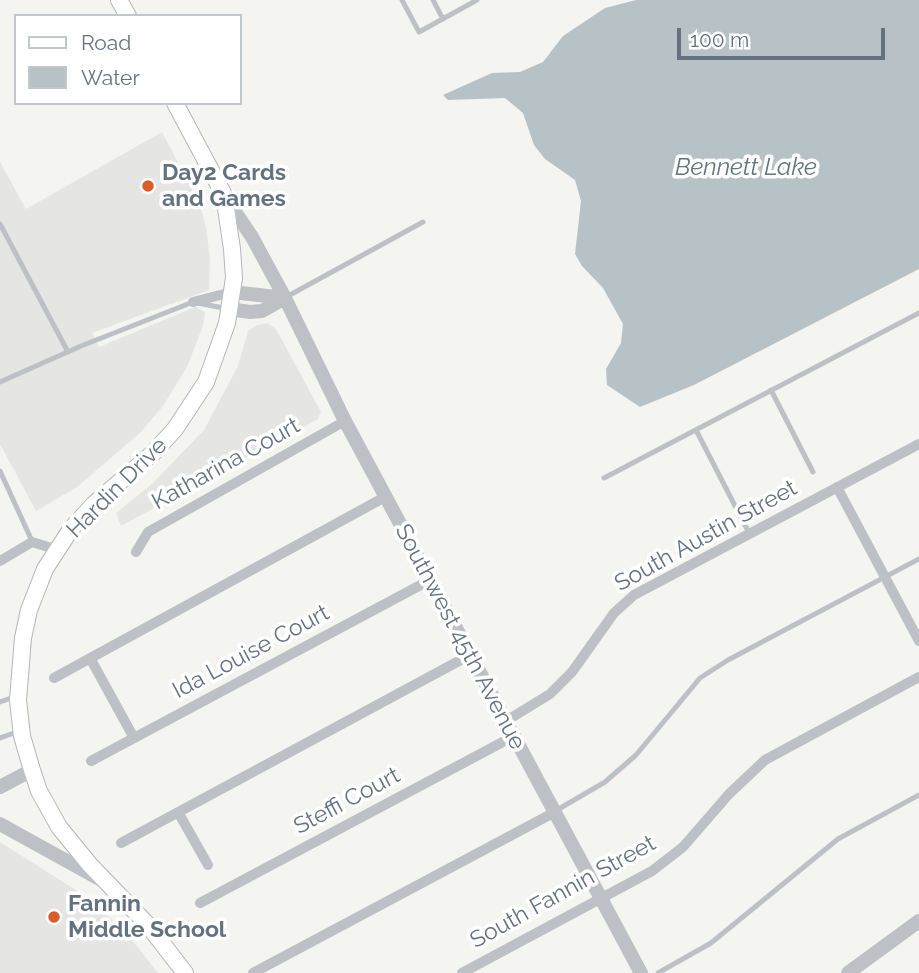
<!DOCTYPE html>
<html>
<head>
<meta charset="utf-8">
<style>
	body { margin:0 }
	#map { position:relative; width:919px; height:973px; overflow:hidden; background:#f4f4f0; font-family:Raleway,sans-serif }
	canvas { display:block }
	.legend { position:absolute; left:14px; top:14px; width:228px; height:91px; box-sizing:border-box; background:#fff; border:2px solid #c1c7cc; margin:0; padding:9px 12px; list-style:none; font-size:21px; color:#647280 }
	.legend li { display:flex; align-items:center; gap:14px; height:35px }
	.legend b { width:35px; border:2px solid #c1c7cc }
	.scale { position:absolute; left:677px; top:28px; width:208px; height:32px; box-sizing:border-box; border:4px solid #647280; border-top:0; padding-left:9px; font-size:21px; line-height:24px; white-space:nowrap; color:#647280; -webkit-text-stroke:5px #fff; paint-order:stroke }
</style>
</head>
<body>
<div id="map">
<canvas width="919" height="973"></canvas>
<ul class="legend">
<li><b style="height:9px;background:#fff"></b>Road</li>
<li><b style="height:19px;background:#b7c2c7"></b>Water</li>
</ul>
<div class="scale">100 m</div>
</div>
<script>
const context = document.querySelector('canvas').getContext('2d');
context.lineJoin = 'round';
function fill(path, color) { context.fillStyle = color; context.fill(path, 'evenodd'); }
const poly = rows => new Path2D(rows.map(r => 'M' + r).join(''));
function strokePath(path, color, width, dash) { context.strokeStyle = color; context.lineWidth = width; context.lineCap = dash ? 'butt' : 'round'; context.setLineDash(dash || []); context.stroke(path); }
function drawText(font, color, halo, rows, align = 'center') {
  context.font = font + ' Raleway,sans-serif'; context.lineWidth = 7; context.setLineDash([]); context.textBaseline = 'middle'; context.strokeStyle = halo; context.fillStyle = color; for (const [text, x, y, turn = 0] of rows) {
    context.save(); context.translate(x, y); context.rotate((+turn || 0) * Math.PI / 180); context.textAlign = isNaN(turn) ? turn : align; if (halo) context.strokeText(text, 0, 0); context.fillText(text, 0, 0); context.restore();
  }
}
const built = poly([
	[162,132,200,205,206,227,210,260,209,290,92,333,99,347,195,307,205,312,203,326,187,367,163,406,141,432,77,487,36,511,0,444,0,162,26,209],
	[267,323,276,329,321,412,318,419,121,526,116,513,152,484,204,430,238,366,248,331,257,325],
	[0,842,90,899,128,935,158,973,0,973]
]);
const water = poly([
	[636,0,919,0,919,269,694,385,640,407,607,385,606,369,621,343,623,324,603,288,582,266,575,254,581,201,575,180,545,159,534,145,523,113,505,98,448,100,443,95,492,73,520,72,543,62,563,36,605,8]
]);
const service = poly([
	[402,0,419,32,477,0],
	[433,0,443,19],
	[0,224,68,352],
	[288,296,423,222],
	[0,382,81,346,193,302,228,309],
	[771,390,813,472],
	[696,430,749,533],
	[0,471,32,541],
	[604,478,919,313],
	[0,702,17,696],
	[0,738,20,731],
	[557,810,605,782,636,755,700,678,728,660,919,559],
	[658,973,711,943,838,839,919,795]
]);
const minor = poly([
	[193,302,232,292],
	[837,487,919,641],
	[136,552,148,532,345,421],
	[0,561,32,542,58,550],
	[90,658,134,738],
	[54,678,385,497],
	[506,721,550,694,572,672,614,613,634,595,919,444],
	[91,761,430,580],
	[178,812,208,865],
	[121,843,470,655],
	[200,903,514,736],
	[253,973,555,812],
	[462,973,652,871,683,847,729,794,765,760,919,677]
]);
const tertiary = poly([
	[225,197,252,237,285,298,345,421,641,973],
	[232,292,285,298],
	[229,309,250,312,262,311,285,298],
	[0,787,32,770],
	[0,824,103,881],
	[848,973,919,921]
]);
const secondary = poly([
	[119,0,128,16],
	[175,103,224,195,232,249,234,278,227,323,206,382,175,429,153,453,94,504,71,529,45,569,29,610,23,638,18,700,22,736,32,770,39,791,59,827,90,865,148,925,185,973]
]);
const markers = [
	[148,186,7,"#db5c2a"],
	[54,917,7,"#db5c2a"]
];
const poiNames = [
	["Day2 Cards",162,173],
	["and Games",162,199],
	["Fannin",68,904],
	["Middle School",68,930]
];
const streetNames = [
	["Katharina Court",226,464,-29],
	["Hardin Drive",117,488,-45],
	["South Austin Street",706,536,-29],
	["Southwest 45th Avenue",460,637,62],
	["Ida Louise Court",251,652,-28],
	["Steffi Court",347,801,-28],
	["South Fannin Street",563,892,-29]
];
const waterNames = [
	["Bennett Lake",746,168]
];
fill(built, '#e5e6e4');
fill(water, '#b7c2c7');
strokePath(secondary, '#b2b6ba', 18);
strokePath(service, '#bdc0c4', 5);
strokePath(minor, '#bdc0c4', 10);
strokePath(tertiary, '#bdc0c4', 14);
strokePath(secondary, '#fff', 16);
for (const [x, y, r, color] of markers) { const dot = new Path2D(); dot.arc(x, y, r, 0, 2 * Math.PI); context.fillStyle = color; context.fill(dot); strokePath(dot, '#fff', 2.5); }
drawText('bold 23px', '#647280', '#fff', poiNames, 'left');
drawText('23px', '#647280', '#fff', streetNames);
drawText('italic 24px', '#60747e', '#fff', waterNames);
</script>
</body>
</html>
